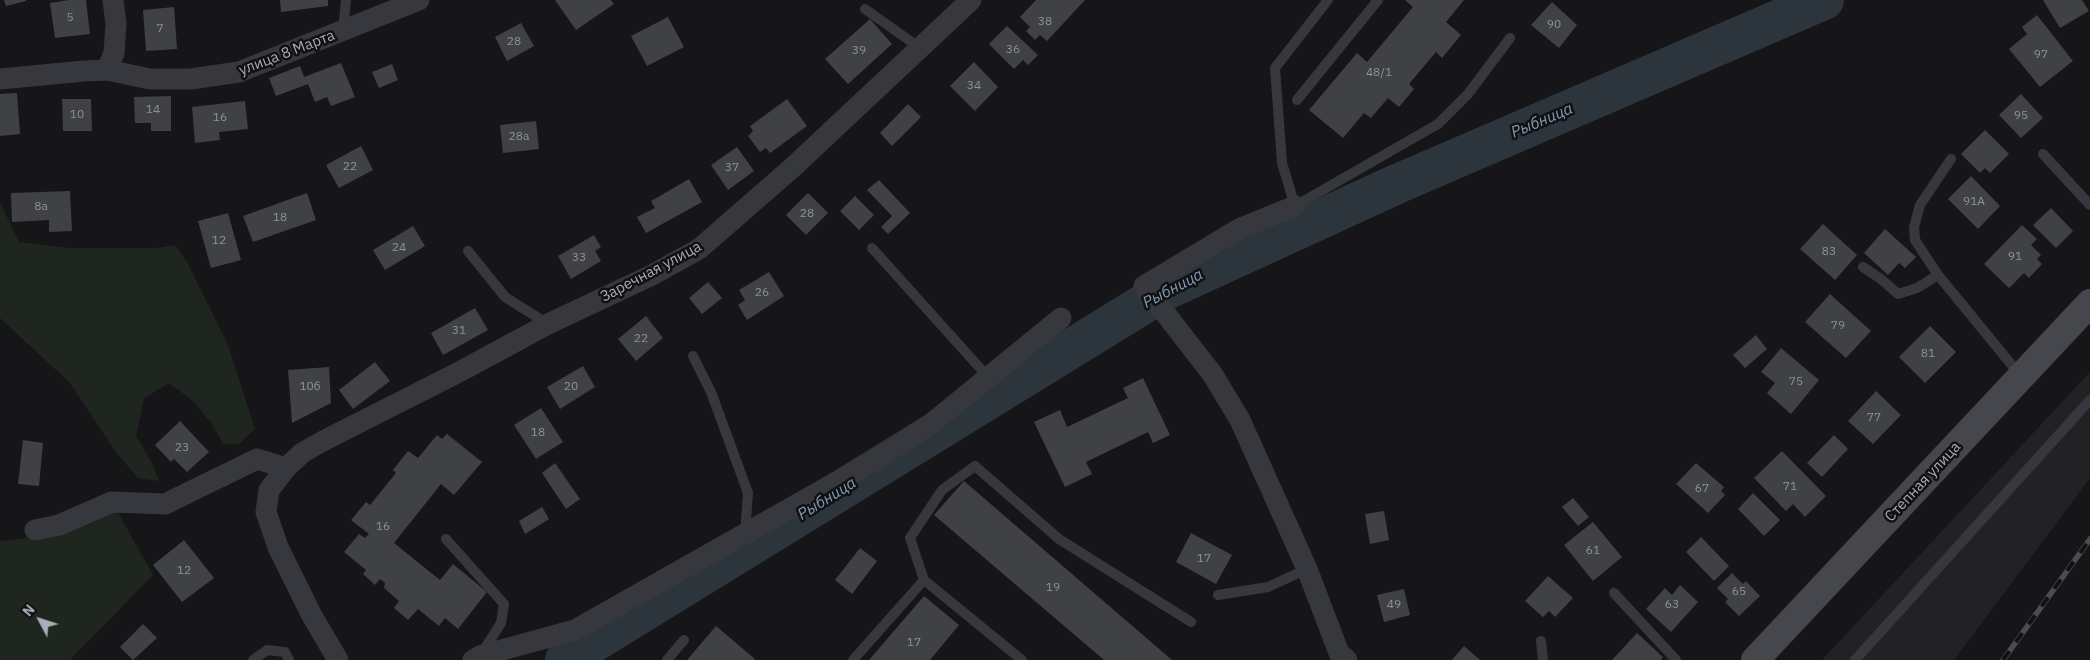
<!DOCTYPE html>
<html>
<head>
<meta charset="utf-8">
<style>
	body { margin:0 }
	#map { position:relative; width:2090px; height:660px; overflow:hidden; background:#161618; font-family:"IBM Plex Sans",sans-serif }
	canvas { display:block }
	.north { position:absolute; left:15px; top:595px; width:50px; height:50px; -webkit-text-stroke:4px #111113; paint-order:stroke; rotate:310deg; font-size:14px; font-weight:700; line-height:20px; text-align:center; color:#a8adb8 }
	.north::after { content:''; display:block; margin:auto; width:18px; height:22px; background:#a8adb8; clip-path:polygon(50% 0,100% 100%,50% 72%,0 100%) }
</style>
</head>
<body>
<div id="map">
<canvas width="2090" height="660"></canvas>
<div class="north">N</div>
</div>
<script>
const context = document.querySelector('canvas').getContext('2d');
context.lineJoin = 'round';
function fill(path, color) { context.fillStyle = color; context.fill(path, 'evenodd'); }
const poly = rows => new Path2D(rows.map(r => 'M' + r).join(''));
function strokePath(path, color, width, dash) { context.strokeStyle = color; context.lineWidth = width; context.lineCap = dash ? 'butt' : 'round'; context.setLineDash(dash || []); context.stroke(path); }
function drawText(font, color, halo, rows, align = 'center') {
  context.font = font + ' "IBM Plex Sans",sans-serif'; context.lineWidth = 5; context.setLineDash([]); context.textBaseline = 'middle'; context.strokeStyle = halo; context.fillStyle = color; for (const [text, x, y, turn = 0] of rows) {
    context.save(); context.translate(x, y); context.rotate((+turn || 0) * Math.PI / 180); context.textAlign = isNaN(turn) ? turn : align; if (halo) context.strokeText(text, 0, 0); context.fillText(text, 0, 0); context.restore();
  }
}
const built = poly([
	[2090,372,2090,478,1954,660,1822,660]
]);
const green = poly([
	[0,202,19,242,70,248,157,248,175,245,187,262,228,345,255,429,239,444,223,444,212,424,193,401,169,383,144,398,136,436,152,463,159,481,138,478,116,452,70,383,0,318],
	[116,509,153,575,70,660,0,660,0,541,60,534]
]);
const river = poly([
	[565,660,1168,289,1397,184,1824,0]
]);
const building = poly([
	[4,0,26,0,26,1,6,6],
	[69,0,86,0,90,34,55,38,50,3],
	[280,0,328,0,328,6,281,12],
	[555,0,611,0,614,4,576,30],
	[1036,0,1085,0,1047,41,1040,35,1035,40,1026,31,1030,27,1020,17],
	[1405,0,1464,0,1446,22,1461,35,1442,58,1436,52,1409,84,1414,89,1399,107,1388,98,1371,118,1364,113,1343,138,1309,110,1357,53,1367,62,1413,7],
	[2043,0,2082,0,2089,11,2060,28],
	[1552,2,1577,25,1559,48,1531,25],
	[174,7,177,49,146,51,143,10],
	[2037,15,2073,61,2040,87,2009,49,2027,34,2022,27],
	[668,17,684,47,647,66,631,36],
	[870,19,892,44,848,84,825,59],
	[521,23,534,46,507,61,495,37],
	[1007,26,1038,55,1028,65,1023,60,1014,69,989,44],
	[974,62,998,87,975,111,950,86],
	[341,63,355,97,331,106,327,97,315,102,308,84,276,96,269,78,300,66,304,77],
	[392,64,398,80,379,88,372,72],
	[17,93,20,134,0,136,0,94],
	[2021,94,2043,118,2021,138,1999,115],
	[171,96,171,131,151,131,151,123,135,123,134,97],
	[62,99,91,99,92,131,63,131],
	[787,99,807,126,770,153,766,148,760,152,748,136,753,131,750,126],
	[245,101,248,129,219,132,220,140,195,143,192,107],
	[908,104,921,117,892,146,880,133],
	[536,121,539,149,503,153,500,125],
	[1985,130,2009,154,1990,173,1985,168,1980,173,1961,154],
	[361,146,373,170,339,188,326,165],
	[737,147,754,171,728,190,711,165],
	[1971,176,2000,206,1978,229,1948,199],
	[689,179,702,202,646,233,637,217,655,208,651,201],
	[879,180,910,213,888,234,881,227,892,216,867,190],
	[70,191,72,231,49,232,49,220,12,222,11,193],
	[307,193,316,220,253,242,243,216],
	[808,193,828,213,806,235,786,215],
	[855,196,874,215,859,230,840,211],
	[2051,208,2073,231,2056,248,2033,225],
	[228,213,241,260,211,268,198,221],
	[1823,224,1857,255,1835,280,1800,249],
	[2022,225,2037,239,2031,245,2041,255,2037,259,2042,264,2029,278,2024,273,2009,288,1984,264],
	[413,226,425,246,385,270,373,250],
	[1885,229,1916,257,1905,268,1899,263,1888,275,1864,253],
	[594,235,601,247,595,251,601,261,571,279,558,256],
	[769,272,784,296,747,320,738,305,745,300,739,290],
	[708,282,722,298,702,314,689,298],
	[1830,294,1871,331,1846,358,1805,322],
	[475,308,488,330,443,355,431,333],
	[646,316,663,338,636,361,618,339],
	[1930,326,1956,352,1925,383,1899,357],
	[1756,335,1767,349,1745,368,1733,355],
	[1781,348,1819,380,1791,414,1767,393,1775,383,1761,372],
	[375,362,390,381,353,409,339,390],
	[583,366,595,387,560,409,547,387],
	[329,367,331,403,292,423,288,370],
	[1143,378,1170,435,1153,443,1148,432,1086,462,1092,474,1065,487,1034,422,1060,410,1067,427,1128,398,1123,388],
	[1876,391,1901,415,1873,444,1848,421],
	[541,408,563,442,536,459,514,425],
	[180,421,209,452,187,472,174,459,171,462,155,445],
	[447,434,482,462,454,495,441,484,394,543,440,580,453,564,487,592,458,629,445,618,439,626,418,609,408,620,394,608,399,601,384,588,385,583,380,579,375,585,363,574,366,570,344,552,359,534,365,538,369,534,351,520,366,502,370,505,396,473,393,470,408,451,418,458,437,435,442,439],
	[1834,435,1848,449,1822,477,1807,463],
	[23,440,43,443,39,486,18,484],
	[1782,451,1826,496,1805,517,1793,504,1786,511,1754,478],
	[555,463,580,499,566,509,542,473],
	[1696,463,1724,487,1721,491,1725,495,1708,513,1676,484],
	[964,481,1172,660,1104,660,934,515],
	[1753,493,1780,520,1764,536,1738,509],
	[1573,498,1589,517,1578,526,1562,507],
	[542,507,549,519,525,534,519,521],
	[1384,511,1389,540,1370,544,1365,514],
	[1593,522,1622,557,1593,581,1564,545],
	[1191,533,1232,555,1216,584,1176,562],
	[1701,537,1729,566,1714,581,1686,552],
	[184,540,214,578,182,602,153,565],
	[860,548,877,561,852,594,835,580],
	[1732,573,1743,584,1746,581,1760,596,1739,616,1725,602,1728,599,1717,588],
	[1548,576,1573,598,1555,617,1549,611,1543,617,1525,601],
	[1680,585,1698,602,1671,632,1646,609,1665,588,1672,595],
	[1404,589,1410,615,1384,622,1377,595],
	[924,596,959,625,930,660,869,660],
	[143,624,157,638,133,660,120,647],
	[716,626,755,659,754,660,687,660],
	[1637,633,1663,657,1661,660,1612,660],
	[1464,646,1480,660,1452,660]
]);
const service = poly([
	[1328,0,1275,68,1282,163,1295,206,1438,124,1468,94,1510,38],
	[865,9,920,48],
	[343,31,346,0],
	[1297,100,1378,0],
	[2043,154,2090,205],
	[1951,159,1920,205,1914,227,1915,240,1938,275,2020,375],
	[872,248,988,377],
	[468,251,505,297,548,324],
	[1863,267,1881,279,1898,294,1917,288,1938,275],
	[693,356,711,392,748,493,745,533],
	[446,539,504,604,501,623,482,653],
	[924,580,910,538,942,490,975,466,1059,539,1191,622],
	[1614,593,1676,660],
	[1218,595,1268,587,1307,569],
	[1541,641,1543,660],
	[253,660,267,650,285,652,289,660],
	[667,660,684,640],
	[853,660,924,580,1022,660],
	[1855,660,2090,400]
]);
const minor = poly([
	[107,70,114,53,116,24,113,0],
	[0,79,84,71,107,70,150,79,191,79,239,72,419,0],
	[1295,206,1239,229,1144,286,1213,375,1240,420,1307,569,1339,653,1347,660],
	[35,530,59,525,112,502,165,504,257,459,286,468],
	[338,660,311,614,278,547,266,512,269,490,286,468,302,453,323,441,461,371,548,324,652,275,699,249,792,168,971,0],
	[473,660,480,656,575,630,872,462,931,424,1061,318]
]);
const secondary = poly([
	[1755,660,2090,303]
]);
const rail = poly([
	[2003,660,2090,539]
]);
const numberNames = [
	["5",70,18],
	["38",1045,22],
	["90",1554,25],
	["7",160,29],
	["28",514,42],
	["36",1013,50],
	["39",859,51],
	["97",2041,55],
	["48/1",1379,73],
	["34",974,86],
	["14",153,110],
	["10",77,115],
	["95",2021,116],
	["16",220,118],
	["28а",519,137],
	["22",350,167],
	["37",732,168],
	["91А",1974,202],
	["8а",41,207],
	["28",807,214],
	["18",280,218],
	["12",219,241],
	["24",399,248],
	["83",1829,252],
	["91",2015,257],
	["33",579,258],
	["26",762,293],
	["79",1838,326],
	["31",459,331],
	["22",641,339],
	["81",1928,354],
	["75",1796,382],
	["10б",310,387],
	["20",571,387],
	["77",1874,418],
	["18",538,433],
	["23",182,448],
	["71",1790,487],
	["67",1702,489],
	["16",383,527],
	["61",1593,551],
	["17",1204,559],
	["12",184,571],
	["19",1053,588],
	["65",1739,592],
	["49",1394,605],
	["63",1672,605],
	["17",914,643]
];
const streetNames = [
	["улица 8 Марта",287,53,-21],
	["Заречная улица",651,272,-28],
	["Степная улица",1923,482,-47]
];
const waterNames = [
	["Рыбница",1542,121,-23],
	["Рыбница",1173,289,-28],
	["Рыбница",827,499,-32]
];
fill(built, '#222225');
fill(green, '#1e261f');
strokePath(river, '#2c353c', 40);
fill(building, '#404145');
strokePath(service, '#37383d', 10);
strokePath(minor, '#37383d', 21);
strokePath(secondary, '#45474d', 28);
strokePath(rail, '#4a4c52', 5.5);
strokePath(rail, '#111113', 4, [11]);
drawText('12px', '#8e929b', null, numberNames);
drawText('15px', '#a8adb8', '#111113', streetNames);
drawText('italic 16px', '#7f9bb3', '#111113', waterNames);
</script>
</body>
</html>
